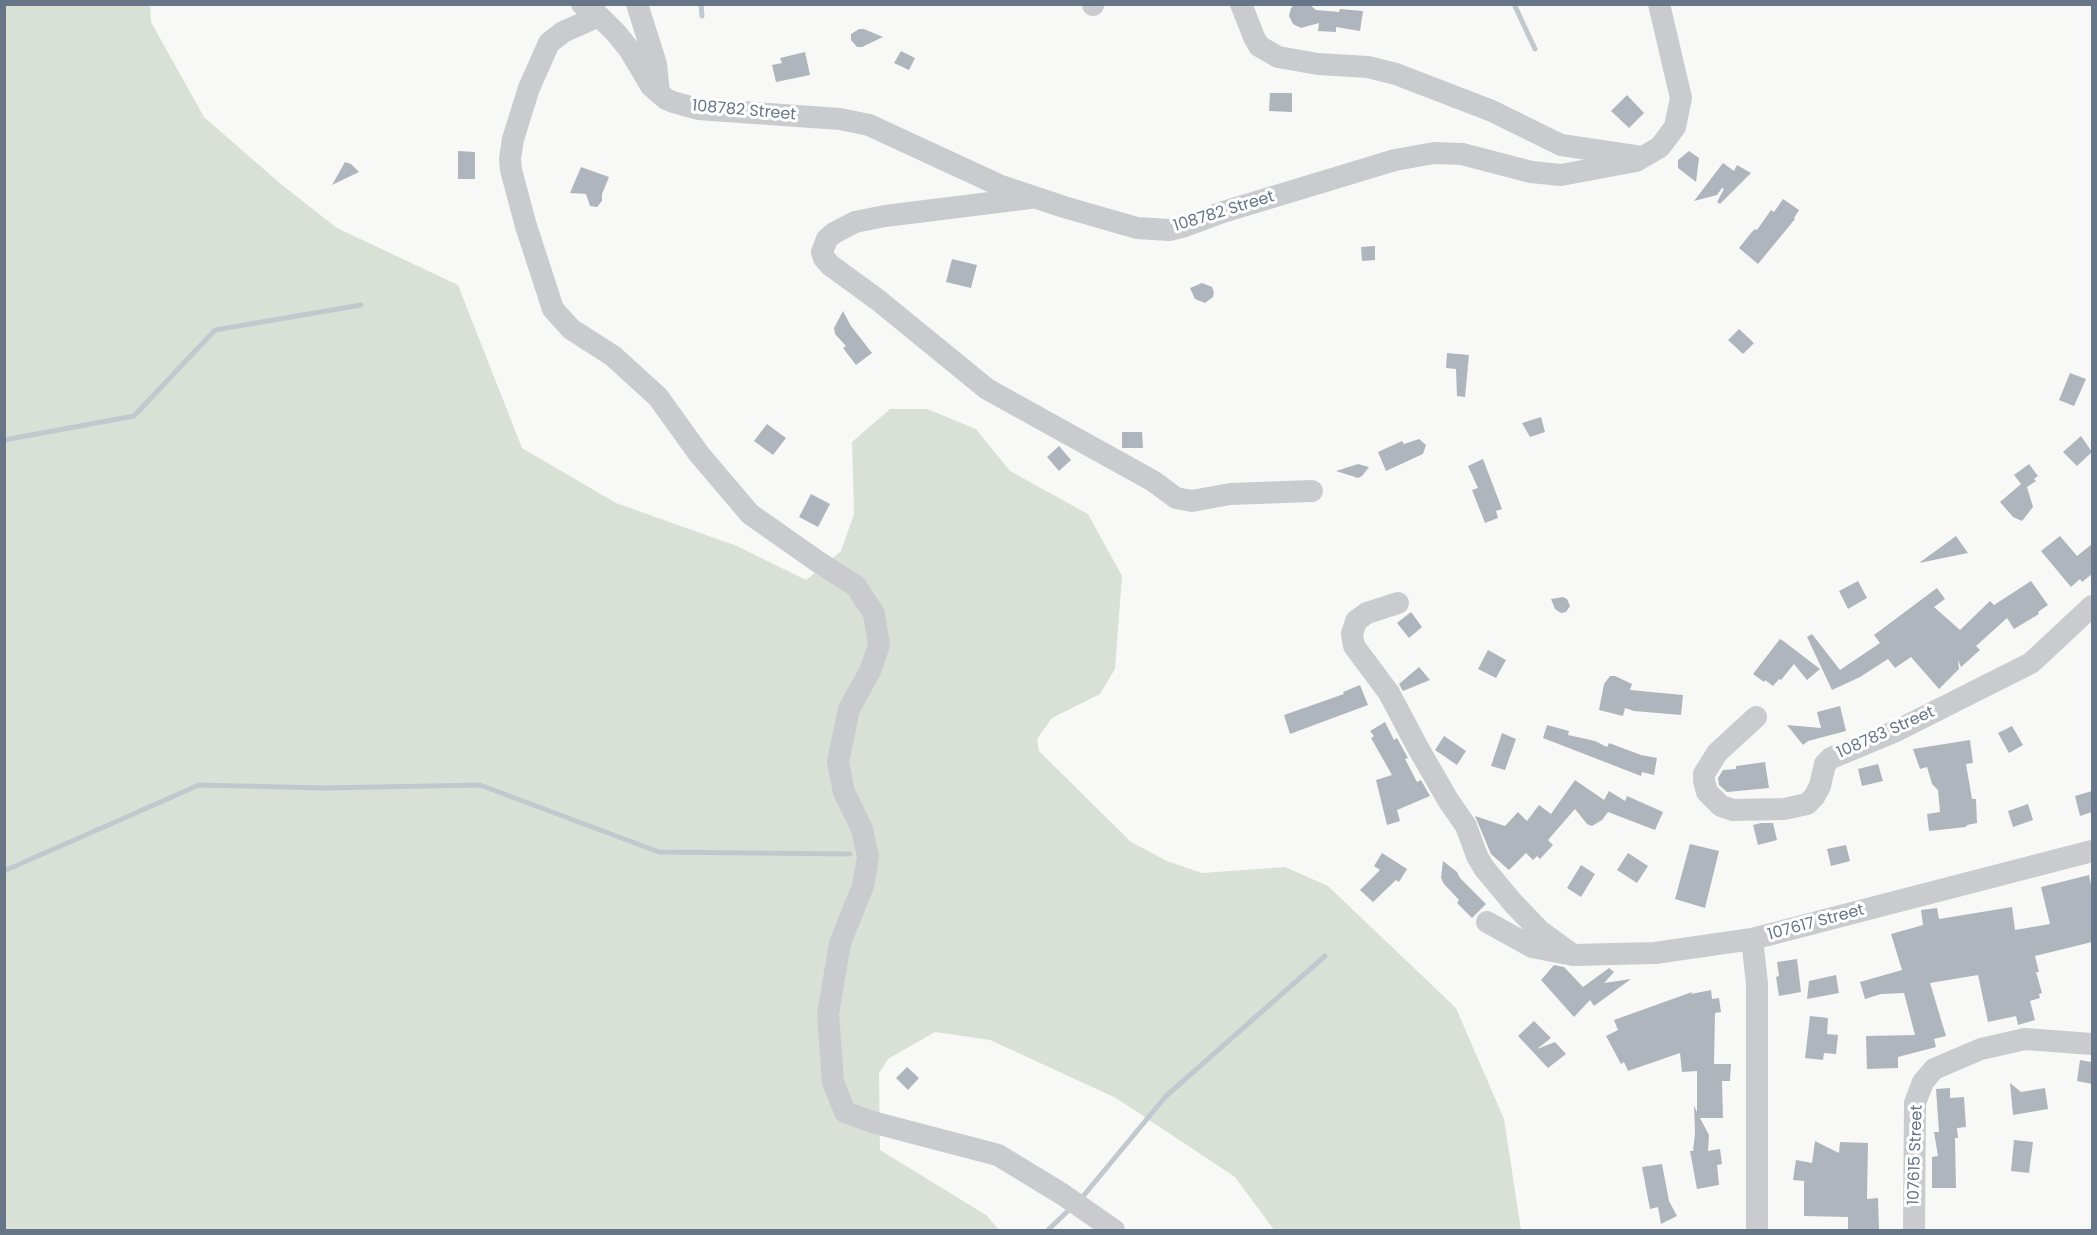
<!DOCTYPE html>
<html>
<head>
<meta charset="utf-8">
<style>
	body { margin:0 }
	#map { position:relative; width:2097px; height:1235px; overflow:hidden; background:#f8f9f6; font-family:Poppins,sans-serif }
	canvas { display:block }
	.frame { position:absolute; inset:0; border:6px solid #677588; pointer-events:none }
</style>
</head>
<body>
<div id="map">
<canvas width="2097" height="1235"></canvas>
<div class="frame"></div>
</div>
<script>
const context = document.querySelector('canvas').getContext('2d');
context.lineJoin = 'round';
function fill(path, color) { context.fillStyle = color; context.fill(path, 'evenodd'); }
const poly = rows => new Path2D(rows.map(r => 'M' + r).join(''));
function strokePath(path, color, width, dash) { context.strokeStyle = color; context.lineWidth = width; context.lineCap = dash ? 'butt' : 'round'; context.setLineDash(dash || []); context.stroke(path); }
function drawText(font, color, halo, rows, align = 'center') {
  context.font = font + ' Poppins,sans-serif'; context.lineWidth = 6; context.setLineDash([]); context.textBaseline = 'middle'; context.strokeStyle = halo; context.fillStyle = color; for (const [text, x, y, turn = 0] of rows) {
    context.save(); context.translate(x, y); context.rotate((+turn || 0) * Math.PI / 180); context.textAlign = isNaN(turn) ? turn : align; if (halo) context.strokeText(text, 0, 0); context.fillText(text, 0, 0); context.restore();
  }
}
const green = poly([
	[5,4,150,5,151,22,204,117,282,185,337,228,458,285,522,448,616,503,737,546,806,580,841,551,854,514,852,442,890,409,927,409,976,429,1010,471,1088,514,1122,576,1115,669,1100,694,1052,718,1037,739,1039,751,1131,842,1167,861,1202,873,1285,867,1328,886,1456,1008,1504,1119,1521,1230,1274,1230,1235,1177,1116,1098,990,1040,935,1032,888,1059,879,1073,880,1150,986,1215,999,1230,5,1230]
]);
const stream = poly([
	[701,4,702,16],
	[1514,4,1535,49],
	[4,440,134,416,215,330,361,305],
	[4,871,199,785,324,788,480,785,659,852,850,854],
	[1080,1200,1166,1096,1325,956],
	[1048,1230,1071,1208]
]);
const building = poly([
	[1295,4,1309,4,1316,10,1339,12,1340,9,1363,11,1360,31,1336,27,1336,32,1318,31,1319,23,1301,28,1293,24,1289,16,1291,8],
	[859,29,864,29,883,37,862,47,857,47,851,40,851,34],
	[901,51,915,58,909,70,894,63],
	[805,52,810,75,776,82,772,65,782,63,780,58],
	[1270,93,1292,93,1292,112,1269,111],
	[1627,95,1644,113,1629,128,1611,111],
	[458,151,475,152,475,179,458,179],
	[1689,151,1699,158,1696,182,1678,168,1678,160],
	[345,162,351,164,359,172,332,185],
	[1723,163,1734,171,1737,165,1751,173,1720,204,1717,202,1724,189,1722,188,1717,195,1694,201],
	[581,167,609,177,602,194,602,201,597,207,590,206,586,194,570,193],
	[1783,199,1799,210,1794,218,1795,219,1758,264,1739,248,1751,233,1755,229,1757,230,1771,210,1774,212],
	[1375,246,1375,260,1362,261,1361,247],
	[952,259,977,265,971,288,946,282],
	[1202,283,1212,287,1214,292,1213,297,1205,303,1195,299,1190,288],
	[843,311,851,326,872,353,856,365,843,348,846,346,835,334,834,328],
	[1739,329,1754,343,1743,354,1728,340],
	[1447,353,1469,355,1465,397,1457,396,1456,369,1446,368],
	[2070,373,2086,379,2074,406,2059,400],
	[1541,417,1545,432,1530,437,1522,423],
	[767,424,786,438,773,455,754,441],
	[1122,432,1142,432,1143,448,1122,448],
	[2081,436,2092,452,2077,466,2063,452],
	[1419,439,1426,445,1423,454,1386,471,1378,452,1402,441,1404,444],
	[1059,446,1071,460,1059,471,1047,457],
	[1483,459,1502,509,1496,511,1498,518,1485,523,1472,490,1478,488,1468,466],
	[1358,464,1369,467,1362,476,1358,478,1336,471],
	[2029,464,2038,476,2034,479,2036,481,2027,487,2033,507,2022,521,2013,517,2000,502,2021,484,2014,475],
	[811,494,830,504,818,527,799,517],
	[1956,536,1968,553,1919,563],
	[2060,536,2077,556,2092,544,2092,574,2082,582,2080,579,2071,587,2041,551],
	[1858,581,1867,598,1848,609,1839,591],
	[2031,581,2048,605,2038,612,2039,614,2014,629,2007,618,1976,646,1980,650,1961,667,1958,660,1959,669,1939,689,1911,657,1895,668,1888,659,1860,677,1832,690,1807,637,1812,634,1840,670,1880,643,1874,635,1937,588,1945,599,1934,607,1960,630,1990,601,1994,605],
	[1563,597,1567,599,1570,606,1566,612,1561,613,1555,609,1551,599],
	[1411,612,1422,627,1409,638,1397,623],
	[1780,639,1782,640,1820,669,1807,680,1794,664,1781,680,1779,679,1773,686,1765,680,1764,682,1753,674],
	[1488,650,1506,660,1496,678,1478,669],
	[1419,667,1430,680,1403,691,1399,684],
	[1610,676,1615,676,1632,684,1630,690,1683,695,1681,715,1634,711,1625,708,1623,716,1599,710,1604,684],
	[1360,685,1368,705,1290,734,1284,715,1344,694,1343,692],
	[1840,706,1846,731,1808,741,1803,745,1787,725,1821,728,1817,712],
	[1385,722,1394,740,1397,738,1408,758,1405,759,1417,782,1421,780,1430,796,1397,810,1400,821,1387,825,1376,780,1392,775,1371,738,1374,736,1370,731],
	[1547,725,1569,731,1568,735,1595,741,1607,747,1609,743,1641,755,1657,758,1654,775,1642,772,1641,776,1543,738],
	[2012,726,2023,745,2009,753,1998,733],
	[1502,733,1516,739,1505,770,1491,766],
	[1444,736,1466,751,1457,765,1435,750],
	[1970,740,1973,763,1966,764,1972,799,1976,799,1977,823,1967,825,1966,827,1929,831,1927,814,1940,812,1938,790,1932,784,1927,767,1920,769,1913,749],
	[1765,762,1769,788,1727,792,1719,785,1718,778,1723,770,1736,769,1736,766],
	[1878,764,1883,781,1862,786,1858,769],
	[1575,780,1604,800,1609,791,1625,801,1627,796,1663,812,1655,830,1608,812,1602,820,1592,826,1587,824,1575,809,1548,840,1553,845,1540,859,1537,856,1533,860,1526,853,1509,870,1491,854,1475,816,1505,826,1518,812,1527,821,1539,805,1551,814],
	[2092,791,2092,812,2080,816,2075,796],
	[2028,804,2033,820,2013,827,2008,811],
	[1761,823,1773,823,1777,840,1758,845,1753,825],
	[1690,844,1719,851,1705,908,1675,899],
	[1846,845,1850,861,1831,866,1827,849],
	[1382,853,1407,869,1399,882,1396,880,1373,902,1360,890,1380,870,1374,866],
	[1628,853,1648,866,1637,883,1617,870],
	[1443,861,1457,872,1460,878,1486,904,1472,918,1457,903,1459,900,1444,884,1441,878],
	[1581,865,1595,874,1581,897,1567,888],
	[2089,875,2092,890,2092,942,2035,956,2039,972,2036,972,2042,993,2039,994,2040,998,2030,1001,2035,1020,2018,1025,2016,1016,1988,1022,1978,975,1930,983,1946,1036,1934,1039,1936,1047,1898,1057,1898,1068,1867,1069,1866,1036,1915,1035,1904,993,1881,994,1865,999,1860,982,1902,970,1891,934,1923,925,1921,910,1937,908,1939,919,2012,907,2015,930,2050,924,2041,887],
	[1797,959,1801,992,1779,996,1776,977,1779,976,1777,962],
	[1554,965,1564,967,1583,987,1609,968,1614,972,1604,983,1631,979,1594,1006,1590,1000,1574,1017,1541,980],
	[1836,975,1839,993,1807,999,1809,981],
	[1711,990,1712,999,1719,998,1721,1012,1715,1013,1714,1064,1731,1064,1730,1081,1722,1081,1723,1118,1700,1118,1709,1135,1708,1151,1720,1149,1722,1164,1717,1165,1719,1185,1697,1189,1690,1151,1693,1151,1695,1133,1694,1106,1697,1112,1697,1071,1682,1072,1680,1053,1628,1071,1624,1062,1621,1064,1606,1036,1618,1030,1614,1020,1692,992,1691,994],
	[1810,1016,1828,1018,1827,1034,1838,1035,1836,1054,1824,1053,1823,1060,1805,1058],
	[1534,1021,1551,1038,1537,1049,1555,1042,1566,1054,1548,1068,1518,1036],
	[2080,1060,2092,1062,2092,1084,2077,1081],
	[907,1067,919,1078,908,1090,896,1078],
	[2010,1083,2021,1092,2045,1088,2048,1109,2013,1115],
	[1950,1088,1950,1098,1964,1097,1966,1127,1957,1128,1958,1138,1955,1138,1956,1188,1932,1188,1932,1157,1938,1156,1934,1132,1939,1132,1936,1089],
	[2014,1140,2033,1142,2029,1173,2011,1171],
	[1815,1141,1839,1153,1840,1142,1868,1143,1867,1199,1878,1198,1879,1230,1848,1230,1848,1217,1804,1216,1804,1181,1793,1180,1796,1160,1812,1163],
	[1662,1164,1669,1201,1677,1216,1661,1224,1658,1207,1650,1209,1642,1167]
]);
const minor = poly([
	[582,4,599,16,616,33,629,49,651,86,666,99,673,102,698,109,840,119,869,125,1001,186,1064,207,1137,228,1169,230,1185,226,1223,212,1395,160,1434,153,1462,154,1531,172,1561,175,1636,161,1660,147,1675,127,1681,98,1659,4],
	[637,4,656,64,659,92],
	[1241,4,1254,37,1259,46,1278,57,1318,64,1368,67,1396,74,1492,111,1561,145,1635,156],
	[1093,5,1093,4],
	[599,16,563,32,549,43,529,88,513,139,510,159,511,170,526,226,553,309,571,329,613,356,658,397,699,454,750,514,817,561,856,586,874,614,879,645,870,671,849,709,838,762,844,792,862,829,868,857,863,886,840,943,828,1014,833,1082,845,1112,872,1122,998,1155,1062,1194,1114,1230],
	[1030,198,885,216,855,222,834,233,827,239,822,252,824,258,830,265,878,300,987,389,1153,481,1176,498,1192,501,1230,494,1312,491],
	[1398,603,1367,613,1356,621,1352,634,1354,646,1389,693,1417,746,1448,800,1466,826,1477,856,1484,868,1513,903,1539,930,1573,955],
	[1756,717,1717,753,1704,774,1704,781,1707,792,1721,806,1733,810,1784,809,1807,804,1814,797,1820,786,1825,764,1831,758,1896,731,2031,663,2092,606],
	[1487,922,1532,947,1573,955,1655,953,1752,939],
	[1757,1230,1757,984,1752,939,2092,851],
	[1914,1230,1915,1103,1923,1082,1934,1069,1981,1049,2025,1039,2092,1044]
]);
const streetNames = [
	["108782 Street",744,111,5],
	["108782 Street",1224,212,-17],
	["108783 Street",1886,733,-24],
	["107617 Street",1816,923,-15],
	["107615 Street",1916,1155,-88]
];
fill(green, '#d9e1d7');
strokePath(stream, '#c1c9cf', 5);
fill(building, '#aeb5bc');
strokePath(minor, '#c9cbcf', 22);
drawText('16px', '#677588', '#fff', streetNames);
</script>
</body>
</html>
